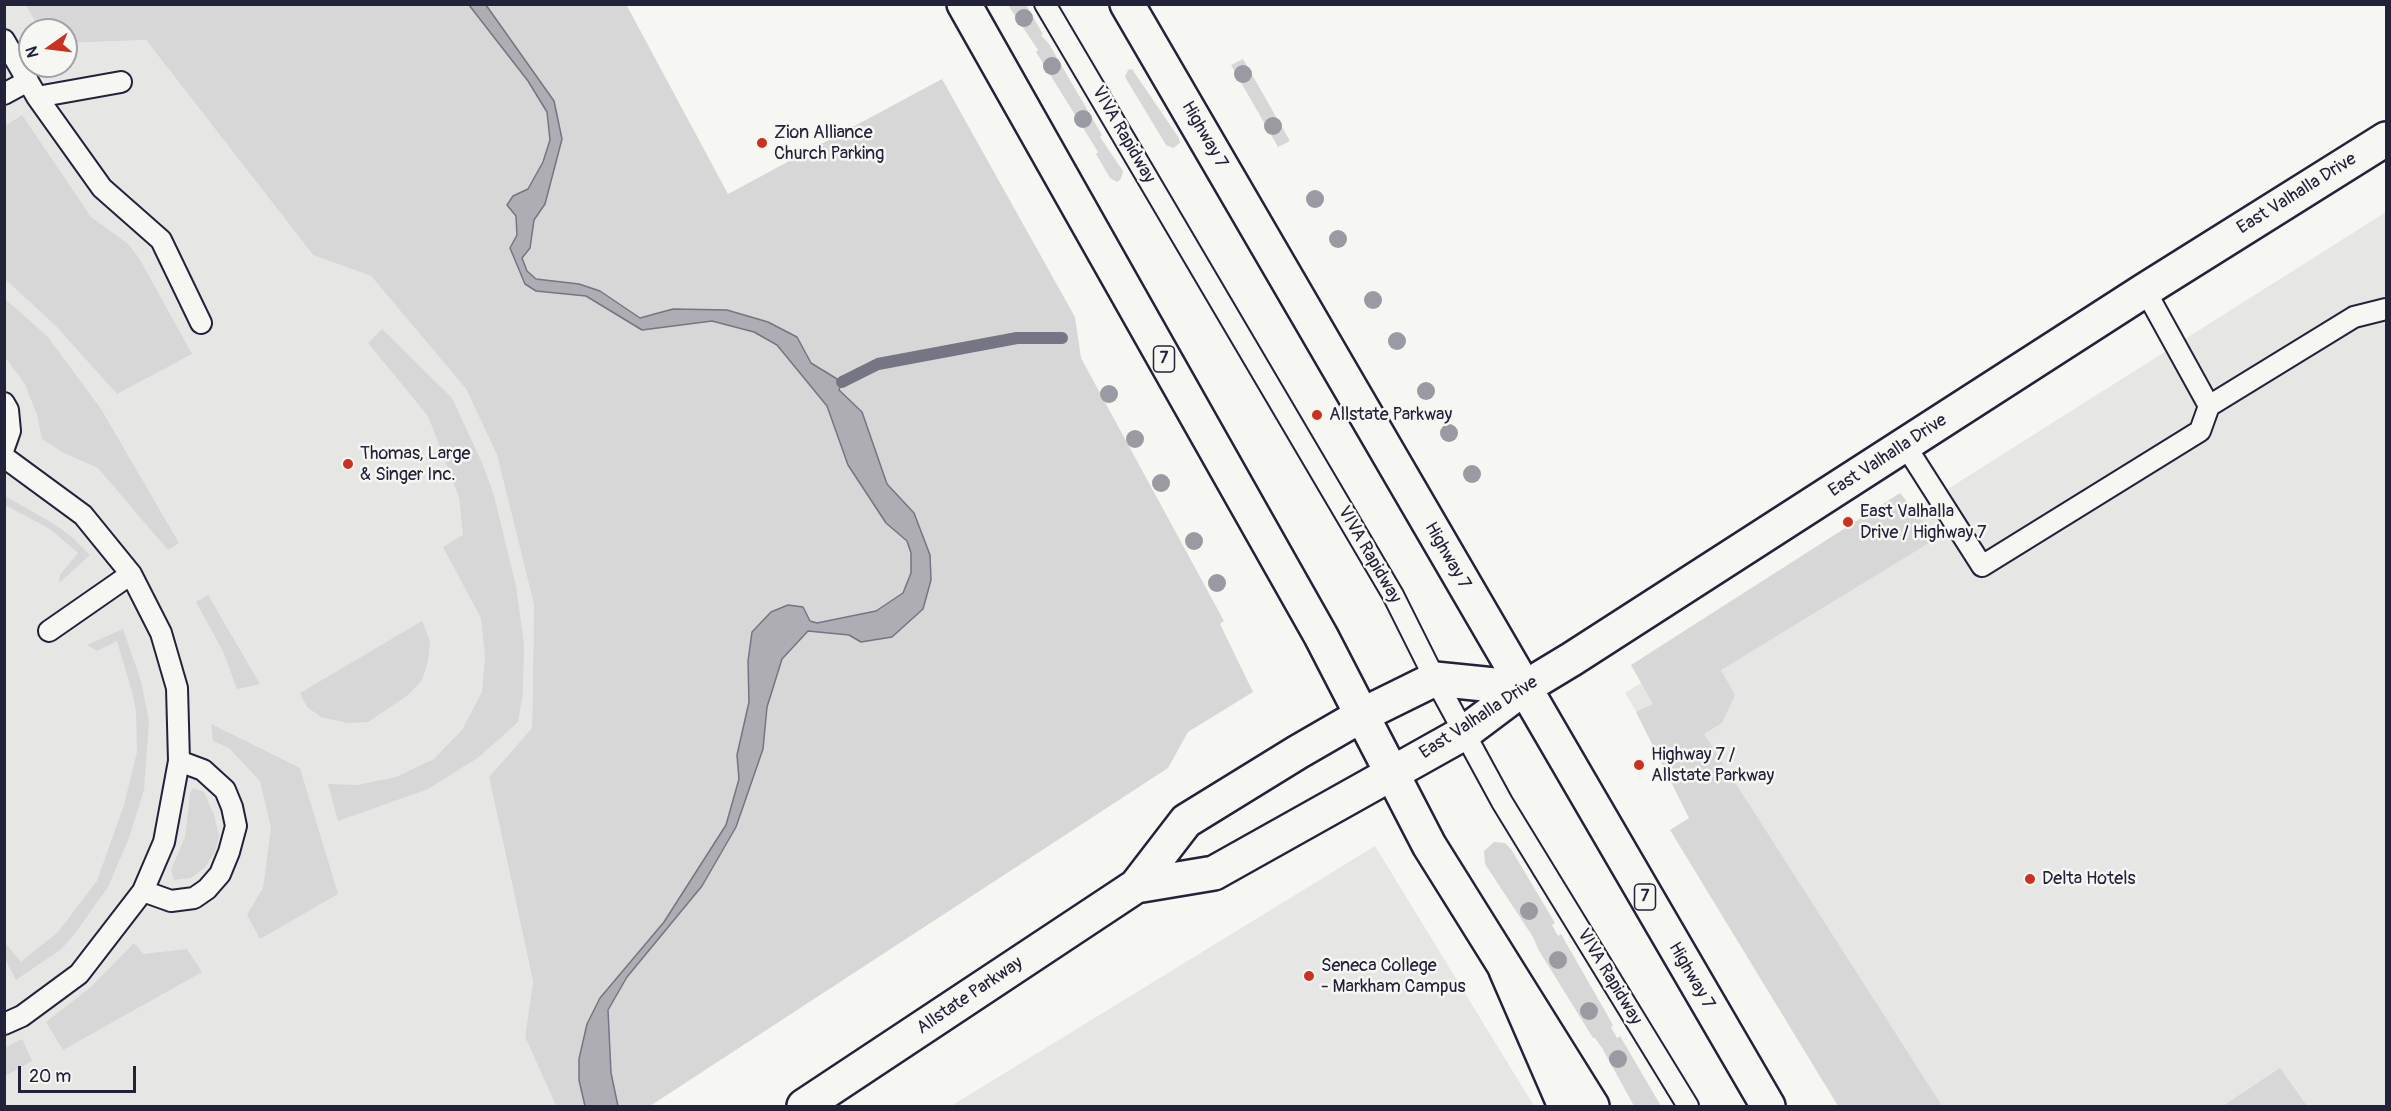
<!DOCTYPE html>
<html>
<head>
<meta charset="utf-8">
<style>
	body { margin:0 }
	#map { position:relative; width:2391px; height:1111px; overflow:hidden; background:#f6f6f2; font-family:Pangolin,sans-serif }
	canvas { display:block }
	.frame { position:absolute; inset:0; border:6px solid #22223b; pointer-events:none }
	.north { position:absolute; left:18px; top:18px; width:60px; height:60px; box-sizing:border-box; background:#f6f6f2; border:2px solid #a1a1a9; border-radius:50%; rotate:256deg; font-size:16px; font-weight:700; line-height:24px; text-align:center; color:#22223b }
	.north::after { content:''; display:block; margin:auto; width:21px; height:27px; background:#c8321e; clip-path:polygon(50% 0,100% 100%,50% 72%,0 100%) }
	.scale { position:absolute; left:18px; top:1066px; width:118px; height:27px; box-sizing:border-box; border:3px solid #22223b; border-top:0; padding-left:8px; font-size:18px; line-height:21px; white-space:nowrap; color:#22223b; -webkit-text-stroke:4px #f6f6f2; paint-order:stroke }
</style>
</head>
<body>
<div id="map">
<canvas width="2391" height="1111"></canvas>
<div class="frame"></div>
<div class="north">N</div>
<div class="scale">20 m</div>
</div>
<script>
const context = document.querySelector('canvas').getContext('2d');
context.lineJoin = 'round';
function fill(path, color) { context.fillStyle = color; context.fill(path, 'evenodd'); }
const poly = rows => new Path2D(rows.map(r => 'M' + r).join(''));
function strokePath(path, color, width, dash) { context.strokeStyle = color; context.lineWidth = width; context.lineCap = dash ? 'butt' : 'round'; context.setLineDash(dash || []); context.stroke(path); }
function drawText(font, color, halo, rows, align = 'center') {
  context.font = font + ' Pangolin,sans-serif'; context.lineWidth = 5; context.setLineDash([]); context.textBaseline = 'middle'; context.strokeStyle = halo; context.fillStyle = color; for (const [text, x, y, turn = 0] of rows) {
    context.save(); context.translate(x, y); context.rotate((+turn || 0) * Math.PI / 180); context.textAlign = isNaN(turn) ? turn : align; if (halo) context.strokeText(text, 0, 0); context.fillText(text, 0, 0); context.restore();
  }
}
const built = poly([
	[26,4,40,30,30,30,30,66,66,66,66,43,146,40,313,255,371,276,466,389,497,455,534,605,532,728,489,777,533,983,525,1037,556,1106,5,1106,4,5],
	[2386,212,2386,1106,1877,1106,1625,693],
	[1375,846,1534,1106,951,1106]
]);
const green = poly([
	[26,5,629,5,627,6,728,194,942,79,1075,317,1081,358,1224,621,1220,624,1253,692,1188,732,1168,768,650,1106,556,1106,525,1037,533,982,489,777,532,728,534,605,497,455,466,389,371,276,313,255,146,40,66,43,66,30,40,30],
	[1008,5,1026,5,1043,34,1041,35,1049,44,1102,135,1100,137,1123,171,1121,179,1117,182,1110,178,1096,154,1098,152,1036,52,1038,50],
	[1243,59,1290,141,1278,147,1231,65],
	[1132,69,1179,138,1180,143,1173,148,1166,145,1125,77,1128,70],
	[22,115,91,217,127,243,139,258,192,354,117,394,56,326,5,279,5,126],
	[5,299,47,336,101,409,179,543,168,550,98,468,64,453,42,439,37,415,25,384,5,357],
	[382,329,452,398,483,465,494,496,516,586,524,645,523,692,518,722,479,757,428,789,338,821,328,784,357,785,396,777,434,759,462,730,482,692,485,657,481,618,443,547,463,535,459,497,428,416,368,343],
	[1900,493,1937,538,1721,670,1735,695,1722,723,1704,734,1942,1106,1838,1106,1670,830,1689,818,1636,712,1653,704,1631,665],
	[5,496,54,524,72,537,90,555,59,583,60,575,78,553,50,529,5,505],
	[208,595,260,684,237,689,223,651,196,602],
	[422,621,430,641,428,661,422,680,408,695,368,722,347,723,321,717,307,707,300,693],
	[123,629,141,681,149,721,144,790,129,838,108,887,73,936,60,950,16,980,5,959,5,943,21,962,58,932,97,881,124,805,137,752,136,711,132,692,117,641,97,651,87,645],
	[211,724,300,768,338,894,260,939,247,915,263,888,271,828,260,781,229,748,213,741],
	[193,788,204,792,214,815,219,836,215,852,205,867,191,878,174,880,171,870,185,837,190,794],
	[1494,842,1505,843,1511,849,1555,923,1552,925,1558,936,1561,934,1613,1025,1611,1027,1617,1038,1620,1036,1661,1106,1634,1106,1602,1048,1595,1038,1593,1038,1538,949,1533,937,1485,864,1484,851],
	[134,943,143,954,187,949,202,972,63,1050,46,1022,91,987],
	[22,1039,32,1061,5,1076,5,1048],
	[2280,1068,2307,1106,2223,1106]
]);
const water = poly([
	[469,5,486,5,554,101,562,139,545,204,534,220,530,248,522,258,527,271,536,279,579,284,600,291,640,318,673,309,727,310,768,322,797,337,811,363,842,382,839,390,862,412,887,484,914,513,930,555,931,580,923,609,892,637,861,642,849,635,808,631,782,659,767,707,763,749,736,827,702,886,627,977,608,1010,611,1073,618,1106,585,1106,579,1080,579,1059,587,1024,600,998,664,922,726,825,739,779,737,755,749,702,748,661,752,632,771,612,788,605,803,607,810,621,817,623,876,611,903,593,911,573,911,553,907,541,886,523,848,465,827,406,777,345,754,332,712,321,642,330,586,296,536,291,525,284,510,248,517,235,516,216,507,205,513,196,528,189,543,162,550,140,547,112,528,81,469,5]
]);
const stream = poly([
	[842,382,878,364,1017,338,1062,338]
]);
const lane = poly([
	[1045,4,1393,595,1435,679,1502,802,1688,1106],
	[4,40,37,97,102,188,161,240,201,323],
	[4,94,28,81],
	[37,97,121,82],
	[4,403,8,410,10,431,4,448],
	[2209,406,2354,317,2386,309],
	[1905,445,1982,566,2200,431,2209,406,2145,290],
	[4,457,83,515,131,574,161,633,177,688,179,761,164,842,143,891,79,974,22,1016,4,1024],
	[49,631,131,574],
	[143,891,171,901,194,898,207,889,220,874,229,852,236,826,232,807,225,790,203,770,179,761]
]);
const street = poly([
	[1524,688,1572,659,2145,290,2386,139]
]);
const secondary = poly([
	[1136,886,1214,873,1464,733,1524,688],
	[804,1106,1136,886,1186,821,1298,752,1362,715,1435,679,1524,688]
]);
const primary = poly([
	[964,4,1321,636,1429,845,1592,1106],
	[1127,4,1768,1106]
]);
const highway = poly([
	[1506,970,1565,1106]
]);
const trees = [
	[1024,18],
	[1052,66],
	[1243,74],
	[1083,119],
	[1273,126],
	[1315,199],
	[1338,239],
	[1373,300],
	[1397,341],
	[1426,391],
	[1109,394],
	[1449,433],
	[1135,439],
	[1472,474],
	[1161,483],
	[1194,541],
	[1217,583],
	[1529,911],
	[1558,960],
	[1589,1011],
	[1618,1059]
];
const markers = [
	[762,143,6,"#c8321e"],
	[1317,415,6,"#c8321e"],
	[348,464,6,"#c8321e"],
	[1848,522,6,"#c8321e"],
	[1639,765,6,"#c8321e"],
	[2030,879,6,"#c8321e"],
	[1309,976,6,"#c8321e"]
];
const shields = [
	[1164,359,21],
	[1645,897,21]
];
const shieldNames = [
	["7",1164,359],
	["7",1645,897]
];
const poiNames = [
	["Zion Alliance",774,133],
	["Church Parking",774,154],
	["Allstate Parkway",1329,415],
	["Thomas, Large",360,454],
	["& Singer Inc.",360,475],
	["East Valhalla",1860,512],
	["Drive / Highway 7",1860,533],
	["Highway 7 /",1651,755],
	["Allstate Parkway",1651,776],
	["Delta Hotels",2042,879],
	["Seneca College",1321,966],
	["- Markham Campus",1321,987]
];
const streetNames = [
	["VIVA Rapidway",1123,135,60],
	["Highway 7",1204,135,60],
	["East Valhalla Drive",2297,194,-32],
	["East Valhalla Drive",1888,456,-33],
	["VIVA Rapidway",1369,555,60],
	["Highway 7",1447,556,60],
	["East Valhalla Drive",1479,718,-33],
	["Highway 7",1691,976,60],
	["VIVA Rapidway",1609,977,59],
	["Allstate Parkway",970,996,-34]
];
fill(built, '#e6e6e4');
fill(green, '#d7d7d7');
fill(water, '#adadb3');
strokePath(water, '#757583', 1.5);
strokePath(stream, '#757583', 12);
strokePath(lane, '#22223b', 24);
strokePath(street, '#22223b', 38);
strokePath(secondary, '#22223b', 38);
strokePath(primary, '#22223b', 38);
strokePath(highway, '#22223b', 38);
strokePath(lane, '#f6f6f2', 20);
strokePath(street, '#f6f6f2', 33);
strokePath(secondary, '#f6f6f2', 33);
strokePath(primary, '#f6f6f2', 33);
strokePath(highway, '#f6f6f2', 33);
context.fillStyle = '#9a9aa3';
for (const [x, y] of trees) { context.beginPath(); context.arc(x, y, 9, 0, 2 * Math.PI); context.fill(); }
for (const [x, y, r, color] of markers) { const dot = new Path2D(); dot.arc(x, y, r, 0, 2 * Math.PI); context.fillStyle = color; context.fill(dot); strokePath(dot, '#f6f6f2', 2); }
for (const [x, y, w] of shields) { const box = new Path2D(); box.roundRect(x - w / 2, y - 13, w, 26, 4.5); context.fillStyle = '#f6f6f2'; context.fill(box); strokePath(box, '#22223b', 1.5); }
drawText('bold 16px', '#22223b', null, shieldNames);
drawText('18px', '#22223b', '#f6f6f2', poiNames, 'left');
drawText('18px', '#22223b', '#f6f6f2', streetNames);
</script>
</body>
</html>
